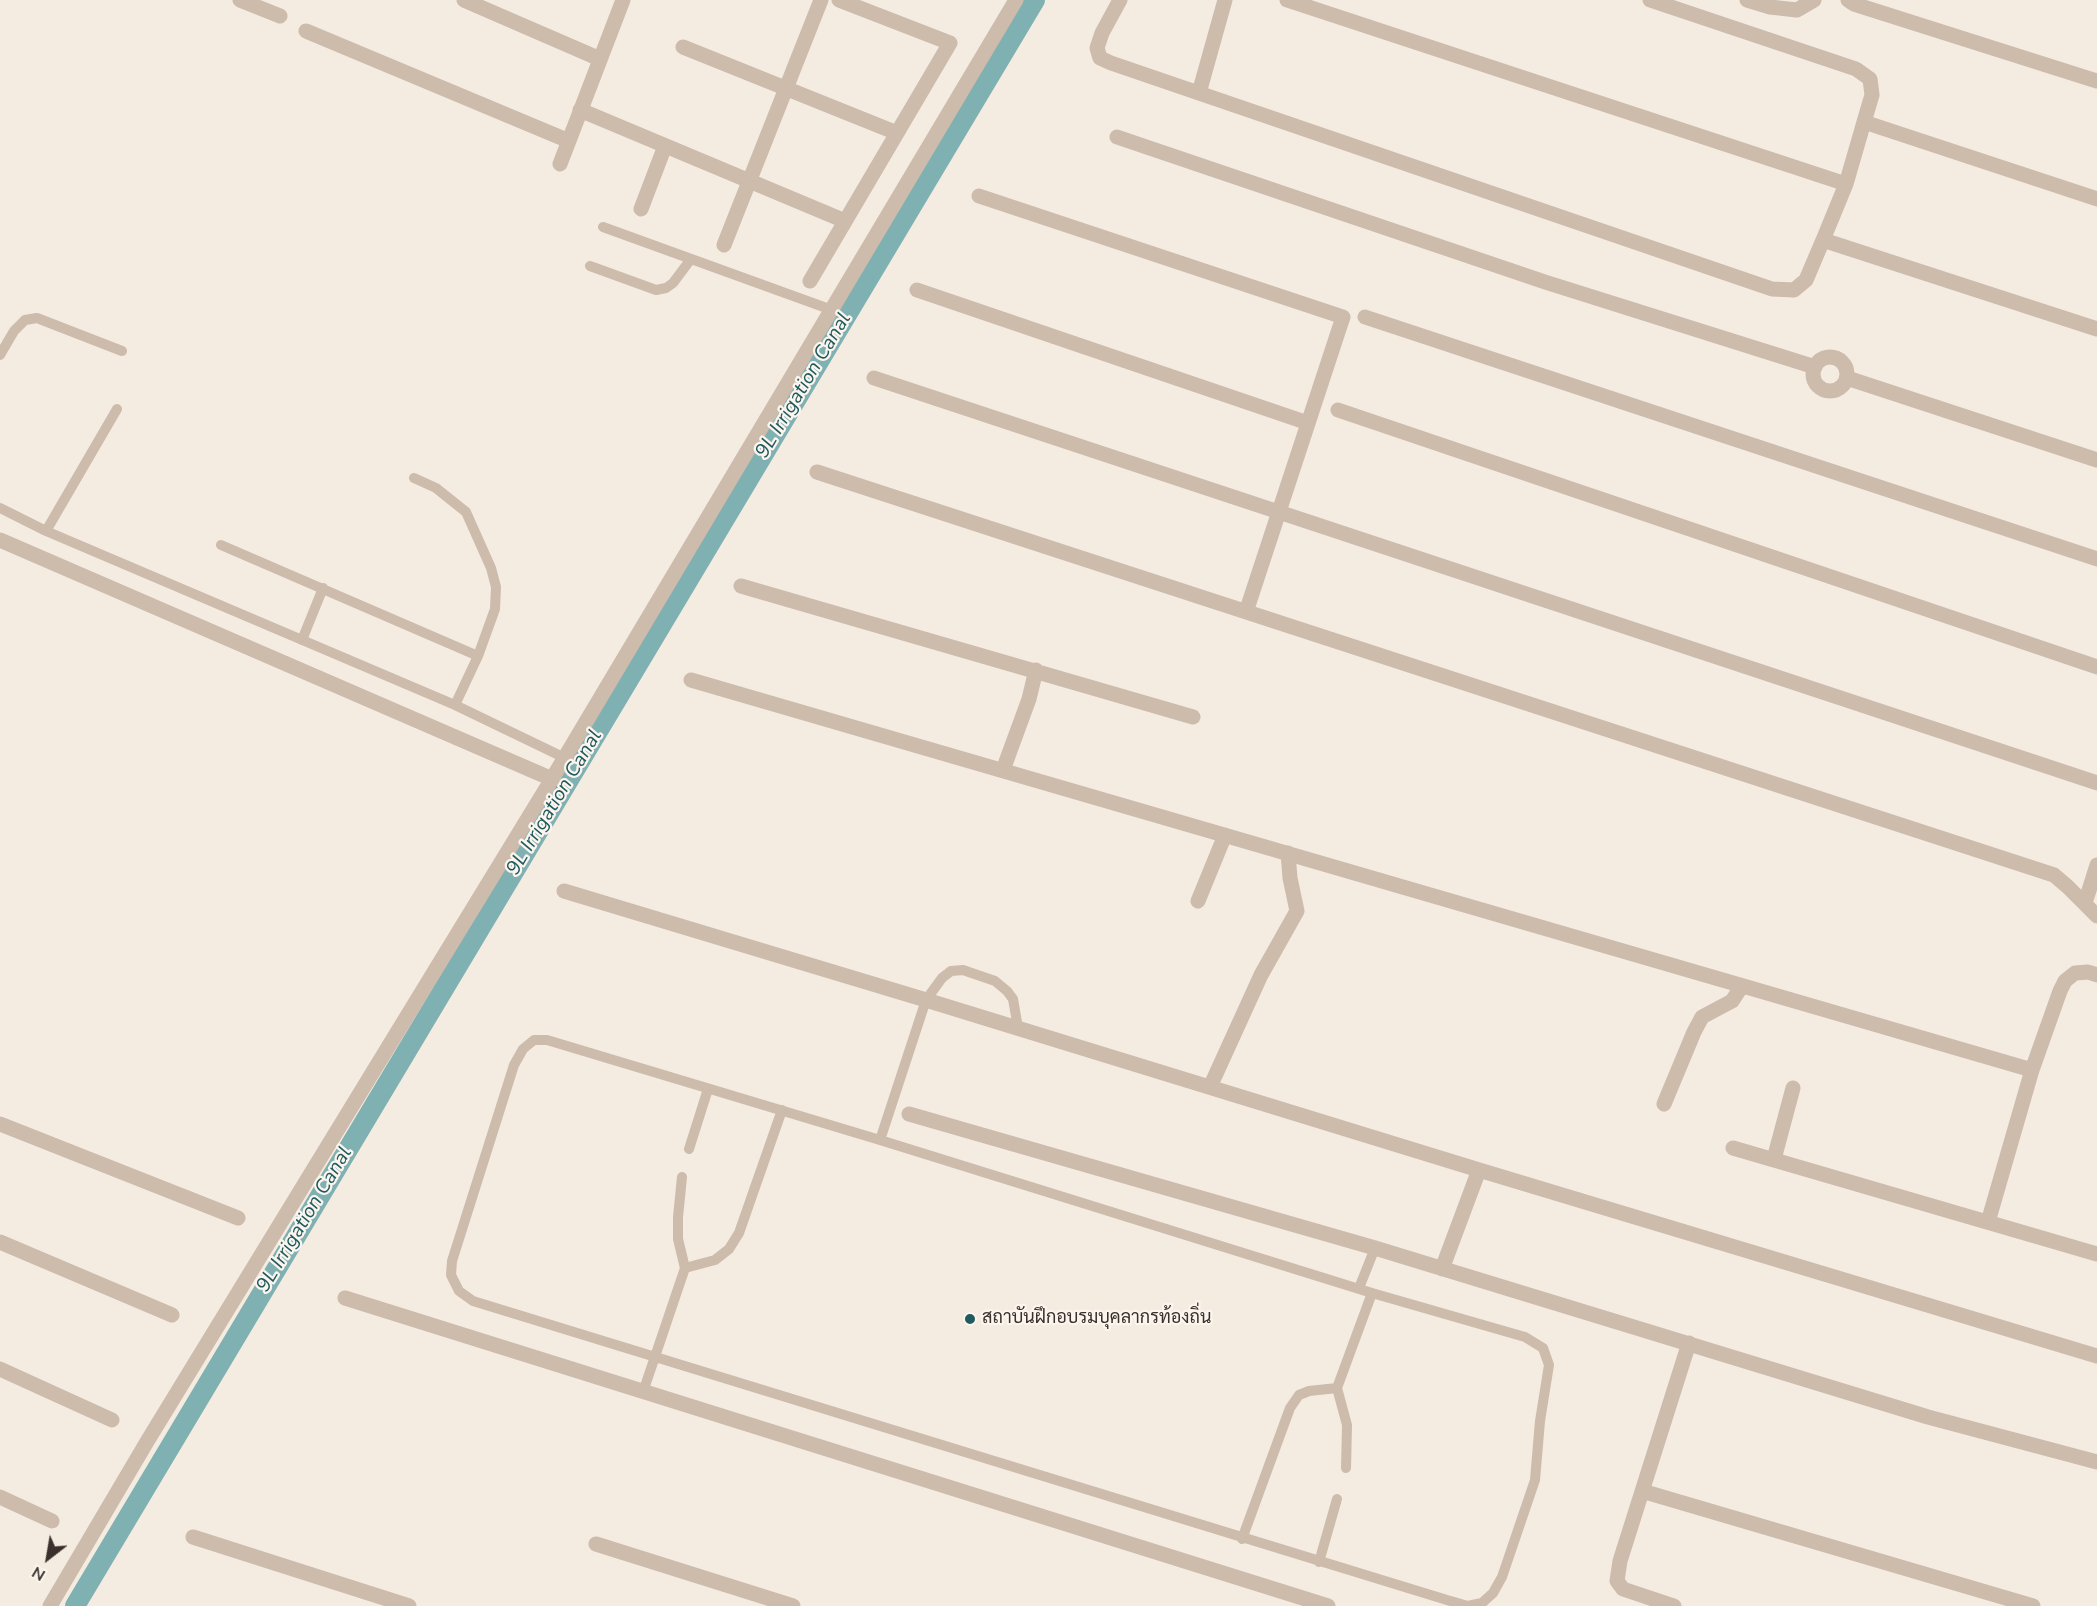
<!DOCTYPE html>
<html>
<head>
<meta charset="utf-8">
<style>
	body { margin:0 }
	#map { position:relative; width:2097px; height:1606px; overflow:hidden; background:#f4ebe1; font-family:"Nunito Sans",sans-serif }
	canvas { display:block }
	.north { position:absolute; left:18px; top:1528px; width:60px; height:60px; -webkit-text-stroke:4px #fbf5ee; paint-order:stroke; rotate:211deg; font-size:16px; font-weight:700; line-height:24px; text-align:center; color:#3b302b }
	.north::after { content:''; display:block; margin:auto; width:21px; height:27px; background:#3b302b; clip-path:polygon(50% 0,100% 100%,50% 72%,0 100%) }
</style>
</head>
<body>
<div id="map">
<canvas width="2097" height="1606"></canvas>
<div class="north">N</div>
</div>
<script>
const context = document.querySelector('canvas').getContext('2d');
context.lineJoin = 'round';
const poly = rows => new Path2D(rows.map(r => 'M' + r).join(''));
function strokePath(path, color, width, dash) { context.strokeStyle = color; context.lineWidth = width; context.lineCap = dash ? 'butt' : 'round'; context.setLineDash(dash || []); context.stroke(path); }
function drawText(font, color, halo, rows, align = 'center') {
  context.font = font + ' "Nunito Sans",Sarabun,sans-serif'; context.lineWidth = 4.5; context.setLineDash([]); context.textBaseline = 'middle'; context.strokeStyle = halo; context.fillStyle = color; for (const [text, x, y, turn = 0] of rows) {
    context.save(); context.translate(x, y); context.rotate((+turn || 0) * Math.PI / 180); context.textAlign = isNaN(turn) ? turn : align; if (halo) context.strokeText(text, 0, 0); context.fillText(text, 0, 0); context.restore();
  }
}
const canal = poly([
	[75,1606,1035,0]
]);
const lane = poly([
	[603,227,832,310],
	[590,266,656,290,666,288,673,283,691,259],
	[0,355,14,331,25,320,37,318,122,351],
	[414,478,436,488,466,512,491,568,496,587,495,609,478,656,455,705],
	[0,508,46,531,455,705,565,758],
	[46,531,117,409],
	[221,545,478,656],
	[302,640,323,588],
	[880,1140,926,1000,942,978,951,971,963,970,995,981,1007,991,1013,999,1018,1028],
	[689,1149,708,1089],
	[685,1268,715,1260,729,1249,739,1233,782,1110],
	[1359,1288,1375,1248],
	[643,1392,685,1268,678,1239,678,1217,682,1177],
	[1346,1468,1347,1425,1337,1388,1372,1293,880,1140,547,1040,534,1040,523,1049,514,1065,452,1261,451,1275,459,1291,473,1301,1447,1600,1468,1606,1482,1603,1493,1593,1502,1577,1535,1480,1540,1421,1549,1365,1543,1348,1525,1337,1372,1293],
	[1242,1539,1290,1408,1299,1395,1309,1391,1337,1388],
	[1319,1562,1337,1499]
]);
const street = poly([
	[240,0,280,16],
	[464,0,600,59],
	[1120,0,1102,33,1097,48,1100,58,1111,63,1772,289,1794,290,1806,280,1823,240,2097,329],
	[1287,0,1846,184],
	[1650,0,1856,69,1870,79,1872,95,1864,122,2097,199],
	[1747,0,1770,7,1797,10,1814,0],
	[1848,0,1854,4,2097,81],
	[306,31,569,141],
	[683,47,897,133],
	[1199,93,1225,0],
	[580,110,845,221],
	[1117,137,1545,282,1815,367],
	[560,164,623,0],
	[979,196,1343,317,1246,612],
	[641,209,665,146],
	[1823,240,1846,184,1864,122],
	[724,245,821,0],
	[810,281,950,43,839,0],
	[917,290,1308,423],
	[1365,317,2097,559],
	'1813 374a17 17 0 1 1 34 0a17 17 0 1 1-34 0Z',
	[874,378,2097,783],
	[1847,378,2097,460],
	[1338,410,2097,667],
	[817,472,2054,875,2068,887,2097,916],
	[0,540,552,779],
	[741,586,1193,717],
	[691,680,2032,1070],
	[1003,770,1029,699,1036,670],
	[564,891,926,1000,1479,1170,2097,1356],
	[1198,901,1225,835],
	[2085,903,2097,865],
	[1210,1087,1261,975,1297,911,1290,878,1288,853],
	[1664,1104,1694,1032,1702,1017,1732,1001,1742,986],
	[909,1114,1375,1248,1928,1417,2097,1462],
	[0,1124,238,1218],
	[1733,1148,2097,1254],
	[1774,1159,1793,1088],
	[1988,1222,2032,1070,2060,991,2065,981,2075,973,2088,972,2097,975],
	[0,1242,172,1315],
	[1442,1269,1479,1170],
	[345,1298,1328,1606],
	[0,1369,112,1420],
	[1642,1491,2033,1606],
	[0,1497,52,1521],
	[193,1537,409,1606],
	[596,1544,793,1606],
	[50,1606,148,1440,552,779,1016,0],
	[1674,1606,1623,1589,1617,1581,1620,1561,1689,1343]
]);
const markers = [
	[970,1319,6,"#1f5a5e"]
];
const poiNames = [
	["สถาบันฝึกอบรมบุคลากรท้องถิ่น",982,1319]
];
const waterNames = [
	["9L Irrigation Canal",804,386,-59],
	["9L Irrigation Canal",555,803,-59],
	["9L Irrigation Canal",305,1220,-59]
];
strokePath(canal, '#7fb0b2', 20);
strokePath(lane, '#cdbbac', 10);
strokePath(street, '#cdbbac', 15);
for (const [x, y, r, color] of markers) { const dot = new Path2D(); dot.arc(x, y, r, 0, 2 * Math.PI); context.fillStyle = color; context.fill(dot); strokePath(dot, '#fbf5ee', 2); }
drawText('18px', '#3b302b', '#fbf5ee', poiNames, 'left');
drawText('italic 20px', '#1f5a5e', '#fbf5ee', waterNames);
</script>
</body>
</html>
